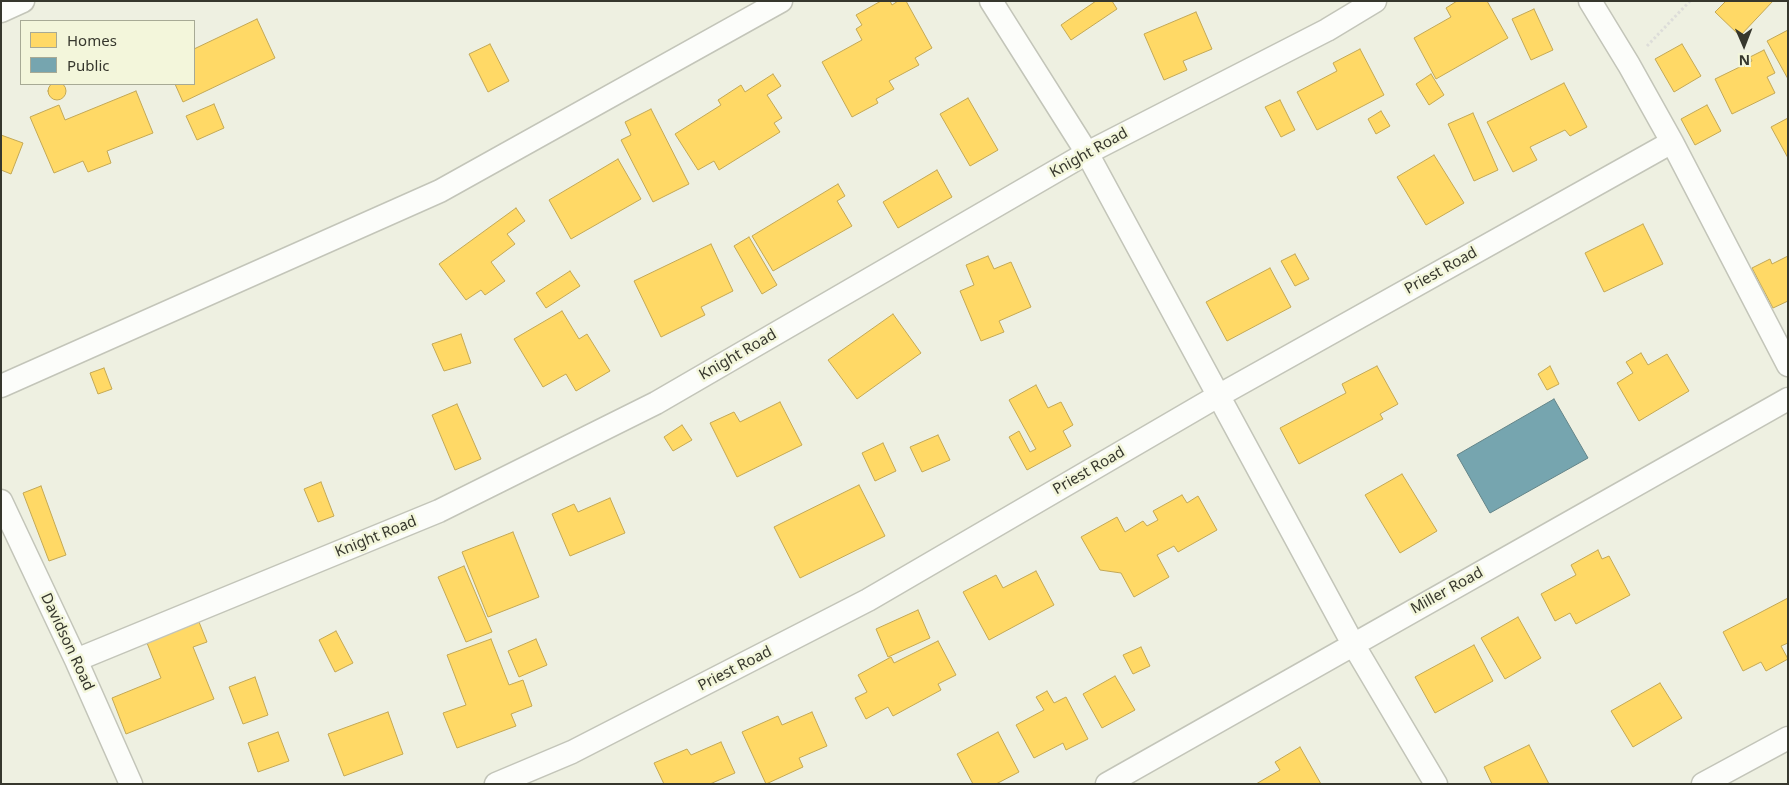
<!DOCTYPE html>
<html>
<head>
<meta charset="utf-8">
<style>
	body { margin:0 }
	#map { position:relative; width:1789px; height:785px; overflow:hidden; background:#eef0e1; font-family:"Noto Sans",sans-serif }
	canvas { display:block }
	.frame { position:absolute; inset:0; border:2px solid #36372d; pointer-events:none }
	.legend { position:absolute; left:20px; top:20px; width:175px; height:65px; box-sizing:border-box; background:#f3f6db; border:1px solid #a7aa95; margin:0; padding:6px 9px; list-style:none; font-size:15px; color:#36372d }
	.legend li { display:flex; align-items:center; gap:10px; height:25px }
	.legend b { width:25px; border:1px solid #a7aa95 }
	.north { position:absolute; left:1719px; top:20px; width:50px; height:50px; -webkit-text-stroke:4px #f3f6db; paint-order:stroke; rotate:179deg; font-size:14px; font-weight:700; line-height:20px; text-align:center; color:#36372d }
	.north::after { content:''; display:block; margin:auto; width:18px; height:22px; background:#36372d; clip-path:polygon(50% 0,100% 100%,50% 72%,0 100%) }
</style>
</head>
<body>
<div id="map">
<canvas width="1789" height="785"></canvas>
<div class="frame"></div>
<ul class="legend">
<li><b style="height:14px;background:#ffd966"></b>Homes</li>
<li><b style="height:14px;background:#76a5af"></b>Public</li>
</ul>
<div class="north">N</div>
</div>
<script>
const context = document.querySelector('canvas').getContext('2d');
context.lineJoin = 'round';
function fill(path, color) { context.fillStyle = color; context.fill(path, 'evenodd'); }
const poly = rows => new Path2D(rows.map(r => 'M' + r).join(''));
function strokePath(path, color, width, dash) { context.strokeStyle = color; context.lineWidth = width; context.lineCap = dash ? 'butt' : 'round'; context.setLineDash(dash || []); context.stroke(path); }
function drawText(font, color, halo, rows, align = 'center') {
  context.font = font + ' "Noto Sans",sans-serif'; context.lineWidth = 5; context.setLineDash([]); context.textBaseline = 'middle'; context.strokeStyle = halo; context.fillStyle = color; for (const [text, x, y, turn = 0] of rows) {
    context.save(); context.translate(x, y); context.rotate((+turn || 0) * Math.PI / 180); context.textAlign = isNaN(turn) ? turn : align; if (halo) context.strokeText(text, 0, 0); context.fillText(text, 0, 0); context.restore();
  }
}
const homes = poly([
	[881,1,890,1,892,5,898,1,906,1,932,48,915,58,919,65,889,81,894,89,876,99,878,103,852,117,822,62,862,40,856,29,862,25,856,15,881,1],
	[1096,1,1112,1,1117,9,1071,40,1061,25,1096,1],
	[1457,1,1487,1,1508,38,1436,79,1414,38,1451,17,1446,8,1457,1],
	[1726,1,1773,1,1740,36,1715,12,1726,1],
	[1534,9,1553,50,1531,60,1512,19,1534,9],
	[1196,12,1212,49,1183,61,1187,70,1164,80,1144,34,1196,12],
	[257,19,275,58,183,102,175,84,194,84,194,49,257,19],
	[1788,30,1788,79,1767,41,1788,30],
	[490,44,509,81,488,92,469,54,490,44],
	[1682,44,1701,76,1674,92,1655,59,1682,44],
	[1360,49,1384,95,1317,130,1297,92,1337,71,1333,63,1360,49],
	[1764,50,1775,73,1767,77,1775,93,1732,114,1715,79,1752,61,1750,57,1764,50],
	[773,74,781,86,767,95,782,118,774,123,780,132,719,170,714,161,698,170,675,134,721,105,718,100,741,85,745,92,773,74],
	[1431,74,1444,95,1429,105,1416,84,1431,74],
	'48 91a9 9 0 1 1 18 0a9 9 0 1 1-18 0Z',
	[1564,83,1587,127,1570,136,1565,130,1530,147,1537,160,1513,172,1487,122,1564,83],
	[136,91,153,133,107,151,111,163,88,172,83,161,54,173,30,117,59,105,65,120,136,91],
	[968,98,998,150,970,166,940,114,968,98],
	[1280,100,1295,130,1281,137,1265,107,1280,100],
	[214,104,224,128,197,140,186,116,214,104],
	[1707,105,1721,131,1695,145,1681,119,1707,105],
	[651,109,689,184,653,202,621,140,631,135,625,122,651,109],
	[1381,111,1390,126,1376,134,1368,119,1381,111],
	[1473,113,1498,170,1474,181,1448,124,1473,113],
	[1788,118,1788,158,1771,127,1788,118],
	[1,135,23,143,11,174,1,170,1,135],
	[1434,155,1464,203,1426,225,1397,177,1434,155],
	[618,159,641,199,571,239,549,200,618,159],
	[937,170,952,197,898,228,883,202,937,170],
	[838,184,845,196,837,201,852,226,773,271,752,236,838,184],
	[516,208,525,221,507,234,515,244,491,262,505,281,485,295,481,290,466,300,439,264,516,208],
	[1643,224,1663,264,1604,292,1585,253,1643,224],
	[749,237,777,285,762,294,734,246,749,237],
	[711,244,733,291,701,307,705,315,661,337,634,281,711,244],
	[1295,254,1309,279,1295,286,1281,261,1295,254],
	[988,256,994,269,1011,262,1031,307,999,321,1004,332,981,341,960,291,974,285,966,265,988,256],
	[1788,256,1788,301,1773,308,1752,268,1770,259,1772,264,1788,256],
	[1270,268,1291,307,1227,341,1206,302,1270,268],
	[570,271,580,286,546,308,536,293,570,271],
	[562,311,579,339,587,334,610,371,576,391,566,374,543,387,514,339,562,311],
	[893,314,921,353,857,399,828,360,893,314],
	[461,334,471,363,444,371,432,344,461,334],
	[1641,353,1648,365,1667,354,1689,391,1639,421,1617,383,1633,373,1626,362,1641,353],
	[1377,366,1398,404,1380,414,1383,419,1299,464,1280,428,1346,393,1342,384,1377,366],
	[1550,366,1559,384,1547,390,1538,374,1550,366],
	[104,368,112,389,98,394,90,373,104,368],
	[1036,385,1048,408,1061,402,1073,425,1063,431,1071,446,1027,470,1009,437,1019,431,1030,452,1036,449,1009,400,1036,385],
	[780,402,802,445,737,477,710,423,734,412,740,422,780,402],
	[457,404,481,459,455,470,432,415,457,404],
	[682,425,692,440,673,451,664,437,682,425],
	[938,435,950,460,922,472,910,447,938,435],
	[883,443,896,471,875,481,862,453,883,443],
	[1402,474,1437,531,1400,553,1365,495,1402,474],
	[321,482,334,516,318,522,304,489,321,482],
	[859,485,885,536,800,578,774,527,859,485],
	[41,486,66,555,49,561,23,493,41,486],
	[1182,495,1187,503,1198,496,1217,530,1178,552,1174,546,1157,555,1169,577,1134,597,1121,573,1100,570,1081,537,1117,517,1125,532,1143,521,1147,526,1158,520,1153,511,1182,495],
	[610,498,625,533,570,556,552,514,574,504,578,512,610,498],
	[513,532,539,597,488,617,462,552,513,532],
	[1598,550,1602,559,1609,556,1630,595,1576,624,1570,613,1555,621,1541,594,1576,575,1571,565,1598,550],
	[464,566,492,632,466,642,438,577,464,566],
	[1036,571,1054,605,989,640,963,592,996,575,1003,588,1036,571],
	[1788,598,1788,643,1781,646,1788,659,1766,671,1761,662,1743,671,1723,632,1788,598],
	[918,610,930,638,888,657,876,629,918,610],
	[1518,617,1541,658,1505,679,1481,638,1518,617],
	[199,622,207,642,193,647,214,699,126,734,112,698,161,678,147,643,199,622],
	[336,631,353,663,335,672,319,640,336,631],
	[491,639,509,685,523,680,532,706,511,714,516,726,457,748,443,713,466,705,447,655,491,639],
	[536,639,547,665,519,677,508,651,536,639],
	[938,641,956,675,938,684,941,690,893,716,888,707,866,719,855,698,867,692,858,675,891,657,894,663,938,641],
	[1474,645,1493,681,1435,713,1415,677,1474,645],
	[1141,647,1150,666,1133,674,1123,655,1141,647],
	[1115,676,1135,710,1102,728,1083,694,1115,676],
	[255,677,268,715,243,724,229,687,255,677],
	[1660,683,1682,718,1633,747,1611,711,1660,683],
	[1047,691,1054,703,1066,697,1088,739,1066,750,1063,743,1034,758,1016,725,1044,710,1036,697,1047,691],
	[388,712,403,754,344,776,328,734,388,712],
	[812,712,827,746,799,758,803,767,766,784,742,732,778,716,782,725,812,712],
	[278,732,289,761,258,772,248,743,278,732],
	[998,732,1019,772,996,784,973,784,957,754,998,732],
	[721,742,735,773,710,784,664,784,654,763,687,749,691,755,721,742],
	[1529,745,1549,784,1492,784,1484,767,1529,745],
	[1300,747,1321,784,1256,784,1280,770,1275,762,1300,747]
]);
const public = poly([
	[1554,399,1588,458,1490,513,1457,455,1554,399]
]);
const path = poly([
	[1647,46,1690,1]
]);
const minor = poly([
	[991,1,1087,153,1353,644,1436,784],
	[1590,1,1629,65,1672,142,1788,365],
	[1,11,23,1],
	[1,386,440,191,781,1],
	[1,501,76,660,131,784],
	[76,660,439,511,656,403,1087,153,1327,30,1375,1],
	[496,784,572,752,868,600,1218,396,1672,142],
	[1107,784,1788,399],
	[1703,784,1788,738]
]);
const streetNames = [
	["Knight Road",1089,153,-29],
	["Priest Road",1441,271,-29],
	["Knight Road",738,355,-30],
	["Priest Road",1089,471,-30],
	["Knight Road",376,537,-22],
	["Miller Road",1447,591,-29],
	["Davidson Road",67,642,65],
	["Priest Road",735,669,-27]
];
fill(homes, '#ffd966');
strokePath(homes, '#c3a855', 1);
fill(public, '#76a5af');
strokePath(public, '#638488', 1);
strokePath(minor, '#c3c5b9', 25);
strokePath(path, '#ddddd9', 3, [2.5, 2.5]);
strokePath(minor, '#fcfdfa', 22);
drawText('15px', '#36372d', '#f3f6db', streetNames);
</script>
</body>
</html>
